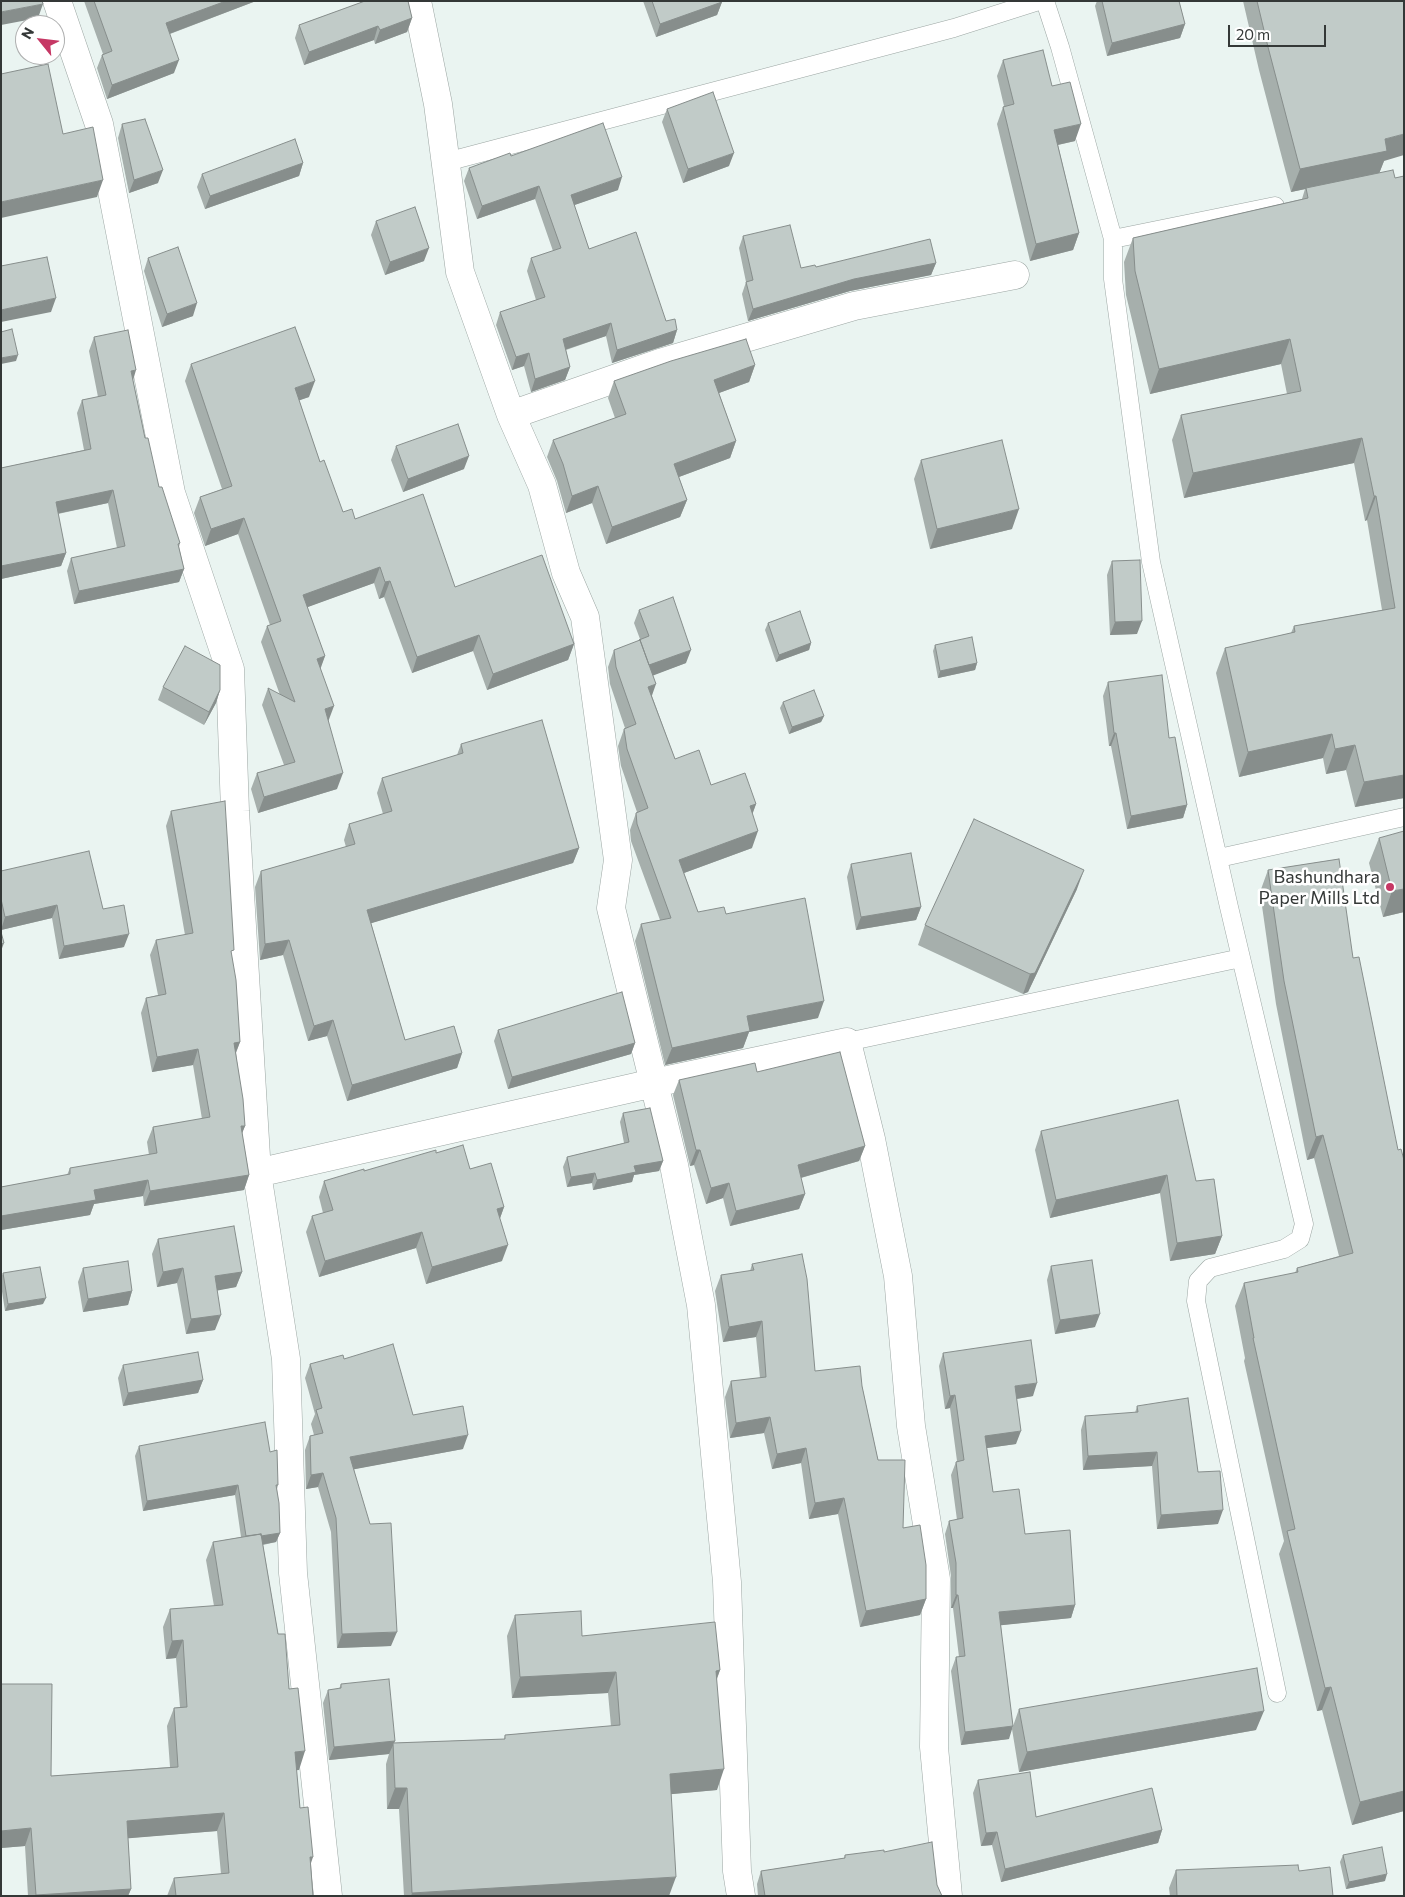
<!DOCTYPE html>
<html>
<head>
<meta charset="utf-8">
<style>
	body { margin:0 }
	#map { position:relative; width:1405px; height:1897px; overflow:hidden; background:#eaf4f1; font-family:Commissioner,sans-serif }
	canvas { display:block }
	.frame { position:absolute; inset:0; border:2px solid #343837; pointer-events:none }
	.north { position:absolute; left:15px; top:15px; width:50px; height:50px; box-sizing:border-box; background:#fff; border:1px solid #aeafaf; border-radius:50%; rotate:299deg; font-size:14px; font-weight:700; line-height:20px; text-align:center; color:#343837 }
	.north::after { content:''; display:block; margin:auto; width:18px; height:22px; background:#c63865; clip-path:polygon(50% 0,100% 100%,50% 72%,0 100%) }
	.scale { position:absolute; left:1228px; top:25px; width:98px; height:22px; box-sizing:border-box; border:2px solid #343837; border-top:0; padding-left:6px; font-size:15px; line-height:18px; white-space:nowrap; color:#343837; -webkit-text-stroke:4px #fff; paint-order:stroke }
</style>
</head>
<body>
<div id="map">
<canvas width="1405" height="1897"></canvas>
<div class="frame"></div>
<div class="north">N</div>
<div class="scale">20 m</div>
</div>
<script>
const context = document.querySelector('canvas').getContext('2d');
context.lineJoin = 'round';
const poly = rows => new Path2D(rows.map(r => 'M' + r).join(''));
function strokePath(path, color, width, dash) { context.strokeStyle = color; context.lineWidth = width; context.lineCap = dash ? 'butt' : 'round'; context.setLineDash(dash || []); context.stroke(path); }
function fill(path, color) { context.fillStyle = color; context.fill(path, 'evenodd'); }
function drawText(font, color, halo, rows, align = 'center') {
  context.font = font + ' Commissioner,sans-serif'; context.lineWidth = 5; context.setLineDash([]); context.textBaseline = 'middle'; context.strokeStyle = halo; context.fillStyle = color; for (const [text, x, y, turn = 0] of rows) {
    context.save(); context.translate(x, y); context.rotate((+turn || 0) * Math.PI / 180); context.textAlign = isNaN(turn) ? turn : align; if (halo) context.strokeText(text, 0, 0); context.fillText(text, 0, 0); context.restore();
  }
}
const lane = poly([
	[1045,1,1060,47,1113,239,1113,279,1151,562,1229,907,1304,1224,1300,1239,1284,1249,1210,1268,1198,1281,1196,1301,1277,1693],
	[446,162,954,28,1039,1],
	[1113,239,1275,206],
	[1219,858,1404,817],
	[847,1042,1241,958]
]);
const street = poly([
	[57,1,99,124,171,493,230,669,235,811,257,1173,286,1359,293,1573,328,1896],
	[417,1,438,104,460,272,511,415,542,485,566,573,585,617,618,860,611,908,674,1165,701,1305,727,1582,737,1871,741,1896],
	[511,415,660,363,854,306,1015,275],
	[257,1173,654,1083,847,1042,871,1139,898,1276,911,1426,936,1579,934,1747,948,1896]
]);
const wall = poly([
	[84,1,256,1,170,34,174,73,107,99,97,68,102,55,103,54],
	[360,1,408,1,412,18,407,32,375,44,374,40,304,65,295,38,299,25,360,3],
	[643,1,722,1,722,2,717,15,656,37],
	[1097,1,1179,1,1185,24,1180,38,1107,56,1095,6],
	[1243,1,1404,1,1384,161,1379,173,1395,178,1404,176,1404,798,1355,807,1346,770,1326,774,1323,758,1239,777,1216,673,1225,648,1291,633,1294,626,1382,610,1367,520,1365,521,1354,463,1184,498,1172,440,1181,415,1287,394,1281,364,1150,394,1126,295,1124,262,1133,238,1302,199,1305,189,1291,192,1259,70],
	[1003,60,1052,86,1075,141,1058,145,1079,233,1073,250,1030,261,997,124,1003,107,1004,106,997,76],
	[667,109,729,166,683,183,662,122],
	[122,124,158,183,129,193,118,138],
	[511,156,618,190,574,205,589,249,666,321,677,330,673,343,612,363,606,336,566,350,570,367,565,380,531,392,524,366,512,370,496,325,500,312,536,300,527,271,531,258,553,251,535,199,477,219,464,181,469,168],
	[303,163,299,176,205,209,197,187,202,174],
	[376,221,424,261,385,275,371,235],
	[743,236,801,268,816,267,936,263,931,275,850,291,748,321,742,294,746,282,739,248],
	[148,258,193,316,162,327,144,271],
	[94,337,133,380,145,438,159,487,180,543,179,547,184,569,179,582,74,604,67,571,71,558,117,548,108,503,58,514,66,553,61,566,1,579,1,468,84,450,77,413,82,400,98,397,89,351],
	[191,364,309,397,299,400,320,462,343,512,355,519,455,587,574,644,568,660,487,690,473,651,412,673,384,597,379,599,374,583,307,607,325,656,320,668,328,720,337,789,258,813,251,789,257,773,284,765,262,705,268,688,280,695,261,642,267,626,270,625,238,534,205,546,194,513,200,497,222,489,185,381],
	[755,365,749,382,719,393,736,441,730,458,679,477,687,500,680,517,606,544,592,503,566,513,557,481,547,457,553,440,615,418,608,398,614,381],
	[396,446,464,469,403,492,391,460],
	[921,460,1012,529,930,549,914,479],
	[1112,561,1137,634,1110,635,1107,575],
	[639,610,686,663,653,675,652,696,675,759,711,785,756,804,752,814,752,848,684,873,698,912,726,914,818,1018,749,1032,743,1048,665,1065,635,941,641,924,660,920,631,841,630,830,636,813,637,812,621,766,618,746,624,729,625,728,610,684,608,667,614,650,639,641,640,639,634,623],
	[768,623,811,643,809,650,776,662,765,630],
	[935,645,977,663,975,670,938,678,933,651],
	[1108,682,1169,738,1187,805,1183,818,1127,829,1111,746,1109,746,1103,696],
	[163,687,220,690,216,703,204,725,158,700],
	[783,702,824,716,821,722,789,734,780,708],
	[461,744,579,848,573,863,371,923,405,1040,462,1053,457,1068,347,1101,327,1036,308,1041,283,955,260,960,255,887,261,871,346,847,344,840,349,824,383,814,377,793,382,778,457,755],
	[171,811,232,957,240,1042,236,1053,245,1126,242,1133,249,1175,244,1190,144,1206,143,1196,94,1204,90,1215,1,1230,1,1187,67,1175,70,1168,149,1155,147,1142,153,1127,202,1119,193,1065,152,1072,141,1013,146,998,158,995,150,955,156,940,185,935,166,826],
	[1379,838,1404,912,1383,917,1369,863],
	[1339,859,1404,1811,1352,1825,1322,1710,1317,1711,1279,1554,1284,1541,1244,1361,1245,1358,1235,1306,1244,1283,1295,1273,1297,1268,1339,1256,1314,1158,1307,1160,1276,1004,1260,892,1268,870],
	[851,864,921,907,916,920,856,930,847,877],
	[1,871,103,909,124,947,59,959,52,918,1,930],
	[1077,889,1028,992,1023,994,918,945,925,925],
	[498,1030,635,1043,631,1054,508,1089,494,1041],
	[757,1072,865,1146,859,1161,801,1178,805,1194,799,1209,730,1226,723,1198,706,1204,694,1165,690,1166,673,1095,679,1080],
	[623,1113,663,1161,659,1171,634,1175,632,1182,593,1190,592,1183,567,1187,563,1167,567,1157,624,1143,620,1122],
	[1041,1131,1196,1181,1222,1236,1215,1254,1170,1261,1160,1193,1050,1218,1035,1150],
	[436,1153,470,1169,504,1207,500,1218,502,1261,426,1284,416,1248,319,1277,306,1232,312,1216,323,1213,319,1197,324,1181],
	[158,1239,242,1272,236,1287,217,1290,215,1330,186,1334,177,1283,157,1287,152,1254],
	[752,1264,815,1371,862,1386,878,1460,903,1528,926,1599,920,1615,860,1627,838,1514,809,1519,801,1463,772,1469,764,1433,730,1438,725,1397,731,1381,760,1378,756,1337,723,1342,715,1291,721,1275,750,1271],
	[1051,1266,1095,1327,1055,1334,1047,1280],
	[83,1268,132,1291,128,1305,83,1312,78,1282],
	[3,1273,43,1304,5,1311,1,1285,1,1278],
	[943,1353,1033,1396,1017,1399,1016,1444,987,1448,993,1492,1025,1534,1075,1605,1071,1618,1001,1625,1009,1739,961,1745,951,1671,956,1657,959,1657,953,1608,951,1608,951,1576,945,1534,949,1521,957,1520,951,1475,956,1462,957,1461,950,1408,945,1409,939,1366],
	[344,1359,413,1415,463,1449,354,1469,391,1646,337,1648,331,1532,318,1487,306,1489,305,1450,310,1436,314,1435,311,1424,315,1414,305,1378,310,1364],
	[123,1365,203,1380,198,1393,123,1406,118,1378],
	[1137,1406,1198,1472,1218,1524,1157,1529,1152,1466,1083,1470,1081,1430,1085,1416,1135,1413],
	[139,1446,270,1452,278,1485,277,1489,280,1533,276,1542,263,1545,278,1634,289,1689,299,1770,296,1770,300,1808,311,1865,313,1896,167,1896,174,1878,221,1874,217,1831,128,1838,131,1889,128,1896,28,1896,25,1846,1,1848,1,1684,51,1776,170,1767,167,1726,174,1708,180,1707,176,1658,166,1659,163,1627,170,1609,214,1606,206,1560,213,1542,241,1537,235,1495,143,1511,135,1456],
	[515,1615,582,1636,720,1670,717,1679,717,1790,671,1794,669,1896,404,1896,399,1809,387,1809,386,1764,389,1754,329,1760,323,1703,328,1690,339,1689,341,1684,395,1741,394,1743,504,1739,505,1735,611,1726,608,1693,512,1698,507,1636],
	[1019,1709,1256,1730,1019,1772,1012,1729],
	[978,1780,1036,1817,1162,1830,1158,1843,1001,1882,992,1845,981,1846,973,1793],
	[884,1852,937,1885,942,1896,758,1896,757,1884,761,1871,844,1858,845,1855],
	[1343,1855,1385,1881,1346,1889,1340,1862],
	[1176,1870,1299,1871,1333,1896,1170,1896,1169,1888]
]);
const shadedWall = poly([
	[226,1,256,1,161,37,166,23],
	[722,2,717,15,656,37,660,24],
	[43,4,38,18,1,25,1,12],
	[412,18,407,32,375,44,380,30],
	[1185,24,1180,38,1107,56,1112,43],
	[378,26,374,40,304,65,309,52],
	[179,60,174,73,107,99,112,85],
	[1081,124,1075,141,1048,147,1054,130],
	[1404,134,1404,155,1384,161,1379,174,1291,192,1300,169,1385,139],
	[734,153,729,166,683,183,688,169],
	[303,163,299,176,205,209,210,196],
	[163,170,158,183,129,193,134,180],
	[622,177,618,190,566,208,571,195],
	[103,180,97,197,1,218,1,202],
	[539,186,535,199,477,219,482,206],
	[1079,233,1073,250,1030,261,1036,244],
	[429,248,424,261,385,275,390,262],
	[936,263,931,275,850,291,748,321,753,309,854,279],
	[56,298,51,312,1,322,1,310],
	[197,303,193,316,162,327,167,314],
	[611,323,606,336,558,352,563,339],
	[677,330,673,343,612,363,617,350],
	[1290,339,1281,364,1150,394,1159,369],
	[529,353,524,366,512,370,516,357],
	[18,355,16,361,1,364,1,358],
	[755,365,749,382,708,397,714,380],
	[570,367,565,380,531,392,535,379],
	[136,370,132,384,131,371],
	[315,381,309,397,289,404,295,388],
	[1362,438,1354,463,1184,498,1193,473],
	[736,441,730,458,668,481,674,464],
	[469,456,464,469,403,492,408,479],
	[598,486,592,503,566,513,572,496],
	[113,490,108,503,51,515,56,502],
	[1374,496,1376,496,1367,520,1365,521],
	[687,500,680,517,606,544,612,527],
	[1019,509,1012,529,930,549,937,529],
	[244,518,238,534,205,546,211,529],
	[66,553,61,566,1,579,1,566],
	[380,567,374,583,297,611,303,595],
	[184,569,179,582,74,604,79,591],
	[390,581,384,597,379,599,385,582],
	[1142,621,1137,634,1110,635,1115,622],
	[479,635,473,651,412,673,417,657],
	[811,643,809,650,776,662,779,655],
	[574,644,568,660,487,690,493,674],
	[691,650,686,663,644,679,648,665],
	[325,656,319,673,317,659],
	[977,663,975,670,938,678,940,671],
	[656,684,650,701,648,687],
	[220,690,216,703,204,725,209,712],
	[334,706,328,722,325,709],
	[824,716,821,722,789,734,792,727],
	[1114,733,1116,733,1111,746,1109,746],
	[1332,734,1323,758,1239,777,1248,752],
	[1355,745,1346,770,1326,774,1335,749],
	[343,773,337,789,258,813,264,797],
	[1404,775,1404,798,1355,807,1364,782],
	[756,804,750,821,750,806],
	[1187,805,1183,818,1127,829,1131,816],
	[758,831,752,848,673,877,679,860],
	[579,848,573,863,362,926,367,910],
	[1084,870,1077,889,1028,992,1023,994,1030,974],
	[1404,889,1404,912,1383,917,1392,891],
	[57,905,52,918,1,930,5,917],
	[921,907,916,920,856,930,861,917],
	[129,934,124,947,59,959,64,946],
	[289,940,283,955,260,960,265,944],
	[4,943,1,951,1,944],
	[824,1001,818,1018,749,1032,743,1048,665,1065,672,1048,747,1016],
	[333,1020,327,1036,308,1041,314,1026],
	[240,1042,234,1057,234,1043],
	[635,1043,631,1054,508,1089,512,1077],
	[198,1049,193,1065,152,1072,157,1057],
	[462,1053,457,1068,347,1101,352,1085],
	[241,1126,245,1126,239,1141],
	[1323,1135,1314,1158,1307,1160,1316,1137],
	[865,1146,859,1161,793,1180,798,1165],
	[696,1150,700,1150,694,1165,690,1166],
	[663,1161,659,1171,634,1175,632,1182,593,1190,597,1180,634,1166],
	[595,1173,592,1183,567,1187,571,1177],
	[249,1175,244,1190,144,1206,150,1191],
	[1167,1175,1160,1193,1050,1218,1056,1200],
	[148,1180,143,1196,94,1204,90,1215,1,1230,1,1216,94,1190],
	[729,1183,723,1198,706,1204,711,1188],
	[805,1194,799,1209,730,1226,736,1211],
	[504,1207,498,1224,497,1209],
	[422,1232,416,1248,319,1277,325,1261],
	[1222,1236,1215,1254,1170,1261,1177,1243],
	[508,1245,502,1261,426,1284,432,1267],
	[183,1268,177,1283,157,1287,163,1272],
	[242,1272,236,1287,210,1292,215,1276],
	[132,1291,128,1305,83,1312,88,1299],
	[46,1298,43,1304,5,1311,8,1304],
	[1100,1314,1095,1327,1055,1334,1060,1320],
	[221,1315,215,1330,186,1334,191,1319],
	[762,1321,756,1337,723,1342,729,1327],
	[203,1380,198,1393,123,1406,128,1393],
	[1037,1383,1033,1396,1010,1400,1015,1386],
	[955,1395,950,1408,945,1409,950,1396],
	[770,1417,764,1433,730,1438,736,1423],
	[1021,1431,1016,1444,980,1449,985,1436],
	[468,1435,463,1449,345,1471,350,1457],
	[806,1448,801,1463,772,1469,777,1454],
	[1157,1452,1152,1466,1083,1470,1088,1456],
	[323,1473,318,1487,306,1489,311,1475],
	[238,1485,235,1495,143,1511,147,1501],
	[844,1498,838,1514,809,1519,815,1503],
	[1223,1510,1218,1524,1157,1529,1161,1515],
	[280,1533,276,1542,243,1548,247,1538],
	[956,1595,958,1595,953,1608,951,1608],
	[926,1599,920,1615,860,1627,866,1611],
	[1075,1605,1071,1618,994,1626,999,1612],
	[397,1632,391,1646,337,1648,342,1634],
	[183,1640,176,1658,166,1659,172,1641],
	[720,1670,712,1691,716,1671],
	[616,1672,608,1693,512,1698,520,1677],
	[1331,1687,1322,1710,1317,1711,1325,1688],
	[1264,1711,1256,1730,1019,1772,1027,1752],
	[1013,1726,1009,1739,961,1745,965,1732],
	[395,1741,389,1754,329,1760,334,1747],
	[305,1751,299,1770,288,1771,295,1752],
	[724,1769,717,1790,662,1795,670,1774],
	[395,1788,407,1788,399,1809,387,1809],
	[1404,1791,1404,1811,1352,1825,1360,1802],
	[224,1813,217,1831,120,1839,127,1821],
	[31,1828,25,1846,1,1848,1,1831],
	[1162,1830,1158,1843,1001,1882,1005,1869],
	[997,1832,992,1845,981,1846,986,1833],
	[310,1857,313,1857,307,1875],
	[1387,1874,1385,1881,1346,1889,1349,1882],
	[676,1877,669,1896,411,1896,412,1893],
	[131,1889,128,1896,36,1896,36,1895]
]);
const building = poly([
	[1,1,42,1,43,4,1,12,1,1],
	[94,1,226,1,166,23,179,60,112,85,102,55,112,51,94,1],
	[365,1,408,1,412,18,380,30,378,26,309,52,299,25,365,1],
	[652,1,722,1,722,2,660,24,652,1],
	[1102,1,1179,1,1185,24,1112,43,1102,1],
	[1257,1,1404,1,1404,134,1385,139,1387,151,1300,169,1268,47,1257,1],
	[1043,50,1052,86,1070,82,1081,124,1054,130,1079,233,1036,244,1003,107,1014,104,1003,60,1043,50],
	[48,64,63,134,93,127,103,180,1,202,1,74,48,64],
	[713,92,734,153,688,169,667,109,713,92],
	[145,119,163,170,134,180,122,124,145,119],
	[603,123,622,177,571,195,589,249,636,232,666,321,675,319,677,330,617,350,611,323,563,339,570,367,535,379,529,353,516,357,500,312,545,297,531,258,561,248,539,186,482,206,469,168,510,153,511,156,603,123],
	[295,139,303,163,210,196,202,174,295,139],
	[1393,170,1395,178,1404,176,1404,775,1364,782,1355,745,1335,749,1332,734,1248,752,1225,648,1295,632,1294,626,1395,608,1376,496,1374,496,1362,438,1193,473,1181,415,1301,391,1290,339,1159,369,1135,271,1133,238,1308,198,1306,188,1393,170],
	[415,207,429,248,390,262,376,221,415,207],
	[790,225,801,268,815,265,816,267,930,239,936,263,854,279,753,309,746,282,753,280,743,236,790,225],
	[178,247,197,303,167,314,148,258,178,247],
	[47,257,56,298,1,310,1,266,47,257],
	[295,327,315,381,295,388,320,462,324,460,343,512,352,509,355,519,423,494,455,587,542,555,574,644,493,674,479,635,417,657,390,581,385,582,380,567,303,595,325,656,317,659,334,706,325,709,343,773,264,797,257,773,295,762,268,688,295,702,267,626,281,621,244,518,211,529,200,497,232,486,191,364,295,327],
	[12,329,18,355,1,358,1,332,12,329],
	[128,330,136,370,131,371,145,438,148,438,159,487,162,487,180,543,178,544,184,569,79,591,71,558,125,546,113,490,56,502,66,553,1,566,1,468,91,449,82,400,106,395,94,337,128,330],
	[746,339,755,365,714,380,736,441,674,464,687,500,612,527,598,486,572,496,563,464,553,440,626,414,614,381,671,361,746,339],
	[458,424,469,456,408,479,396,446,458,424],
	[1002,440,1019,509,937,529,921,460,1002,440],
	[1140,560,1142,621,1115,622,1112,561,1140,560],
	[673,597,691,650,649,665,640,640,639,640,649,636,639,610,673,597],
	[800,611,811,643,779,655,768,623,800,611],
	[972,637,977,663,940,671,935,645,972,637],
	[640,640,656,684,648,687,675,759,699,750,711,785,745,773,756,804,750,806,758,831,679,860,698,912,724,907,726,914,805,898,824,1001,747,1016,750,1031,672,1048,641,924,671,918,637,824,636,813,648,808,627,749,624,729,636,724,616,667,614,650,640,640],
	[185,646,220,665,220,690,209,712,163,687,185,646],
	[1162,675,1169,738,1175,737,1187,805,1131,816,1116,733,1114,733,1108,682,1162,675],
	[814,690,824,716,792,727,783,702,814,690],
	[542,720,579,848,367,910,405,1040,454,1026,462,1053,352,1085,333,1020,314,1026,289,940,265,944,261,871,355,844,349,824,392,811,382,778,463,753,461,744,542,720],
	[225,801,234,950,231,951,236,980,240,1042,234,1043,243,1099,245,1126,241,1126,249,1175,150,1191,148,1180,94,1190,96,1200,1,1216,1,1187,70,1174,70,1168,157,1153,153,1127,210,1117,198,1049,157,1057,146,998,166,994,156,940,193,933,171,811,225,801],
	[974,819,1084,870,1035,973,1030,974,925,925,974,819],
	[1404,831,1404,889,1392,891,1379,838,1404,831],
	[89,851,103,909,124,905,129,934,64,946,57,905,5,917,1,899,1,871,89,851],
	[911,853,921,907,861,917,851,864,911,853],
	[1339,859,1353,958,1359,957,1398,1150,1401,1149,1404,1160,1404,1791,1360,1802,1331,1687,1325,1688,1287,1531,1295,1529,1253,1338,1254,1338,1244,1283,1298,1272,1297,1268,1353,1253,1323,1135,1316,1137,1284,981,1268,870,1339,859],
	[1,932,4,943,1,944,1,932],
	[622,992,635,1043,512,1077,498,1030,622,992],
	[840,1052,865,1146,798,1165,805,1194,736,1211,729,1183,711,1188,700,1150,696,1150,679,1080,755,1063,757,1072,840,1052],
	[1178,1100,1196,1181,1214,1179,1222,1236,1177,1243,1167,1175,1056,1200,1041,1131,1178,1100],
	[650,1108,663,1161,634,1166,636,1172,597,1180,595,1173,571,1177,567,1157,629,1142,623,1113,650,1108],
	[463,1145,470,1169,491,1163,504,1207,497,1209,508,1245,432,1267,422,1232,325,1261,312,1216,333,1210,324,1181,364,1169,364,1171,436,1150,436,1153,463,1145],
	[234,1226,242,1272,215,1276,221,1315,191,1319,183,1268,163,1272,158,1239,234,1226],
	[802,1254,807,1279,815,1371,860,1366,862,1386,878,1460,905,1460,903,1528,920,1525,926,1565,926,1599,866,1611,844,1498,815,1503,806,1448,777,1454,770,1417,736,1423,731,1381,766,1377,762,1321,729,1327,721,1275,754,1270,752,1264,802,1254],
	[1092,1260,1100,1314,1060,1320,1051,1266,1092,1260],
	[128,1261,132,1291,88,1299,83,1268,128,1261],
	[40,1267,46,1298,8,1304,3,1273,40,1267],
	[1031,1340,1037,1383,1015,1386,1021,1431,985,1436,993,1492,1019,1489,1025,1534,1070,1530,1075,1605,999,1612,1013,1726,965,1732,956,1657,965,1656,958,1595,956,1595,956,1563,949,1521,963,1518,956,1462,964,1460,955,1395,950,1396,943,1353,1031,1340],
	[393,1344,413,1415,463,1406,468,1435,350,1457,370,1524,391,1523,397,1632,342,1634,336,1518,323,1473,311,1475,310,1436,323,1433,316,1410,322,1408,310,1364,343,1355,344,1359,393,1344],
	[198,1352,203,1380,128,1393,123,1365,198,1352],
	[1188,1398,1198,1472,1220,1471,1223,1510,1161,1515,1157,1452,1088,1456,1085,1416,1138,1412,1137,1406,1188,1398],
	[265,1422,270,1452,277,1450,278,1485,276,1485,279,1503,280,1533,261,1536,261,1534,246,1536,238,1485,147,1501,139,1446,265,1422],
	[261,1534,278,1634,285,1634,289,1689,298,1688,305,1751,295,1752,300,1808,308,1807,313,1857,310,1857,313,1896,176,1896,174,1878,229,1873,224,1813,127,1821,131,1889,36,1895,31,1828,1,1831,1,1684,52,1684,51,1776,178,1767,174,1708,187,1707,183,1640,172,1641,170,1609,223,1605,213,1542,261,1534],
	[581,1611,582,1636,715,1622,720,1670,716,1671,724,1769,670,1774,676,1877,412,1893,407,1788,395,1788,393,1743,505,1739,505,1735,620,1725,616,1672,520,1677,515,1615,581,1611],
	[1257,1668,1264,1711,1027,1752,1019,1709,1257,1668],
	[389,1679,395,1741,334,1747,328,1690,341,1688,341,1684,389,1679],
	[1030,1772,1036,1817,1152,1788,1162,1830,1005,1869,997,1832,986,1833,978,1780,1030,1772],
	[932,1842,937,1885,942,1896,765,1896,761,1871,845,1858,845,1855,884,1850,884,1852,932,1842],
	[1382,1847,1387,1874,1349,1882,1343,1855,1382,1847],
	[1298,1865,1299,1871,1330,1867,1333,1896,1177,1896,1176,1870,1298,1865]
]);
const markers = [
	[1390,887,5,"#c63865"]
];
const poiNames = [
	["Bashundhara",1380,877],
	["Paper Mills Ltd",1380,898]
];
strokePath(lane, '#9ca6a3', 19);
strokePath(street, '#9ca6a3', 29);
strokePath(lane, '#fff', 18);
strokePath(street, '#fff', 28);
fill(wall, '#a6afac');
fill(shadedWall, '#878e8c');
fill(building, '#c1cbc8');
strokePath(building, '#878e8c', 1);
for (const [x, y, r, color] of markers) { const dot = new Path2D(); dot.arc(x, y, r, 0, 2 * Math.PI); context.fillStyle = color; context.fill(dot); strokePath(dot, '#fff', 2); }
drawText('18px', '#343837', '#fff', poiNames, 'right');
</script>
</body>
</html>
